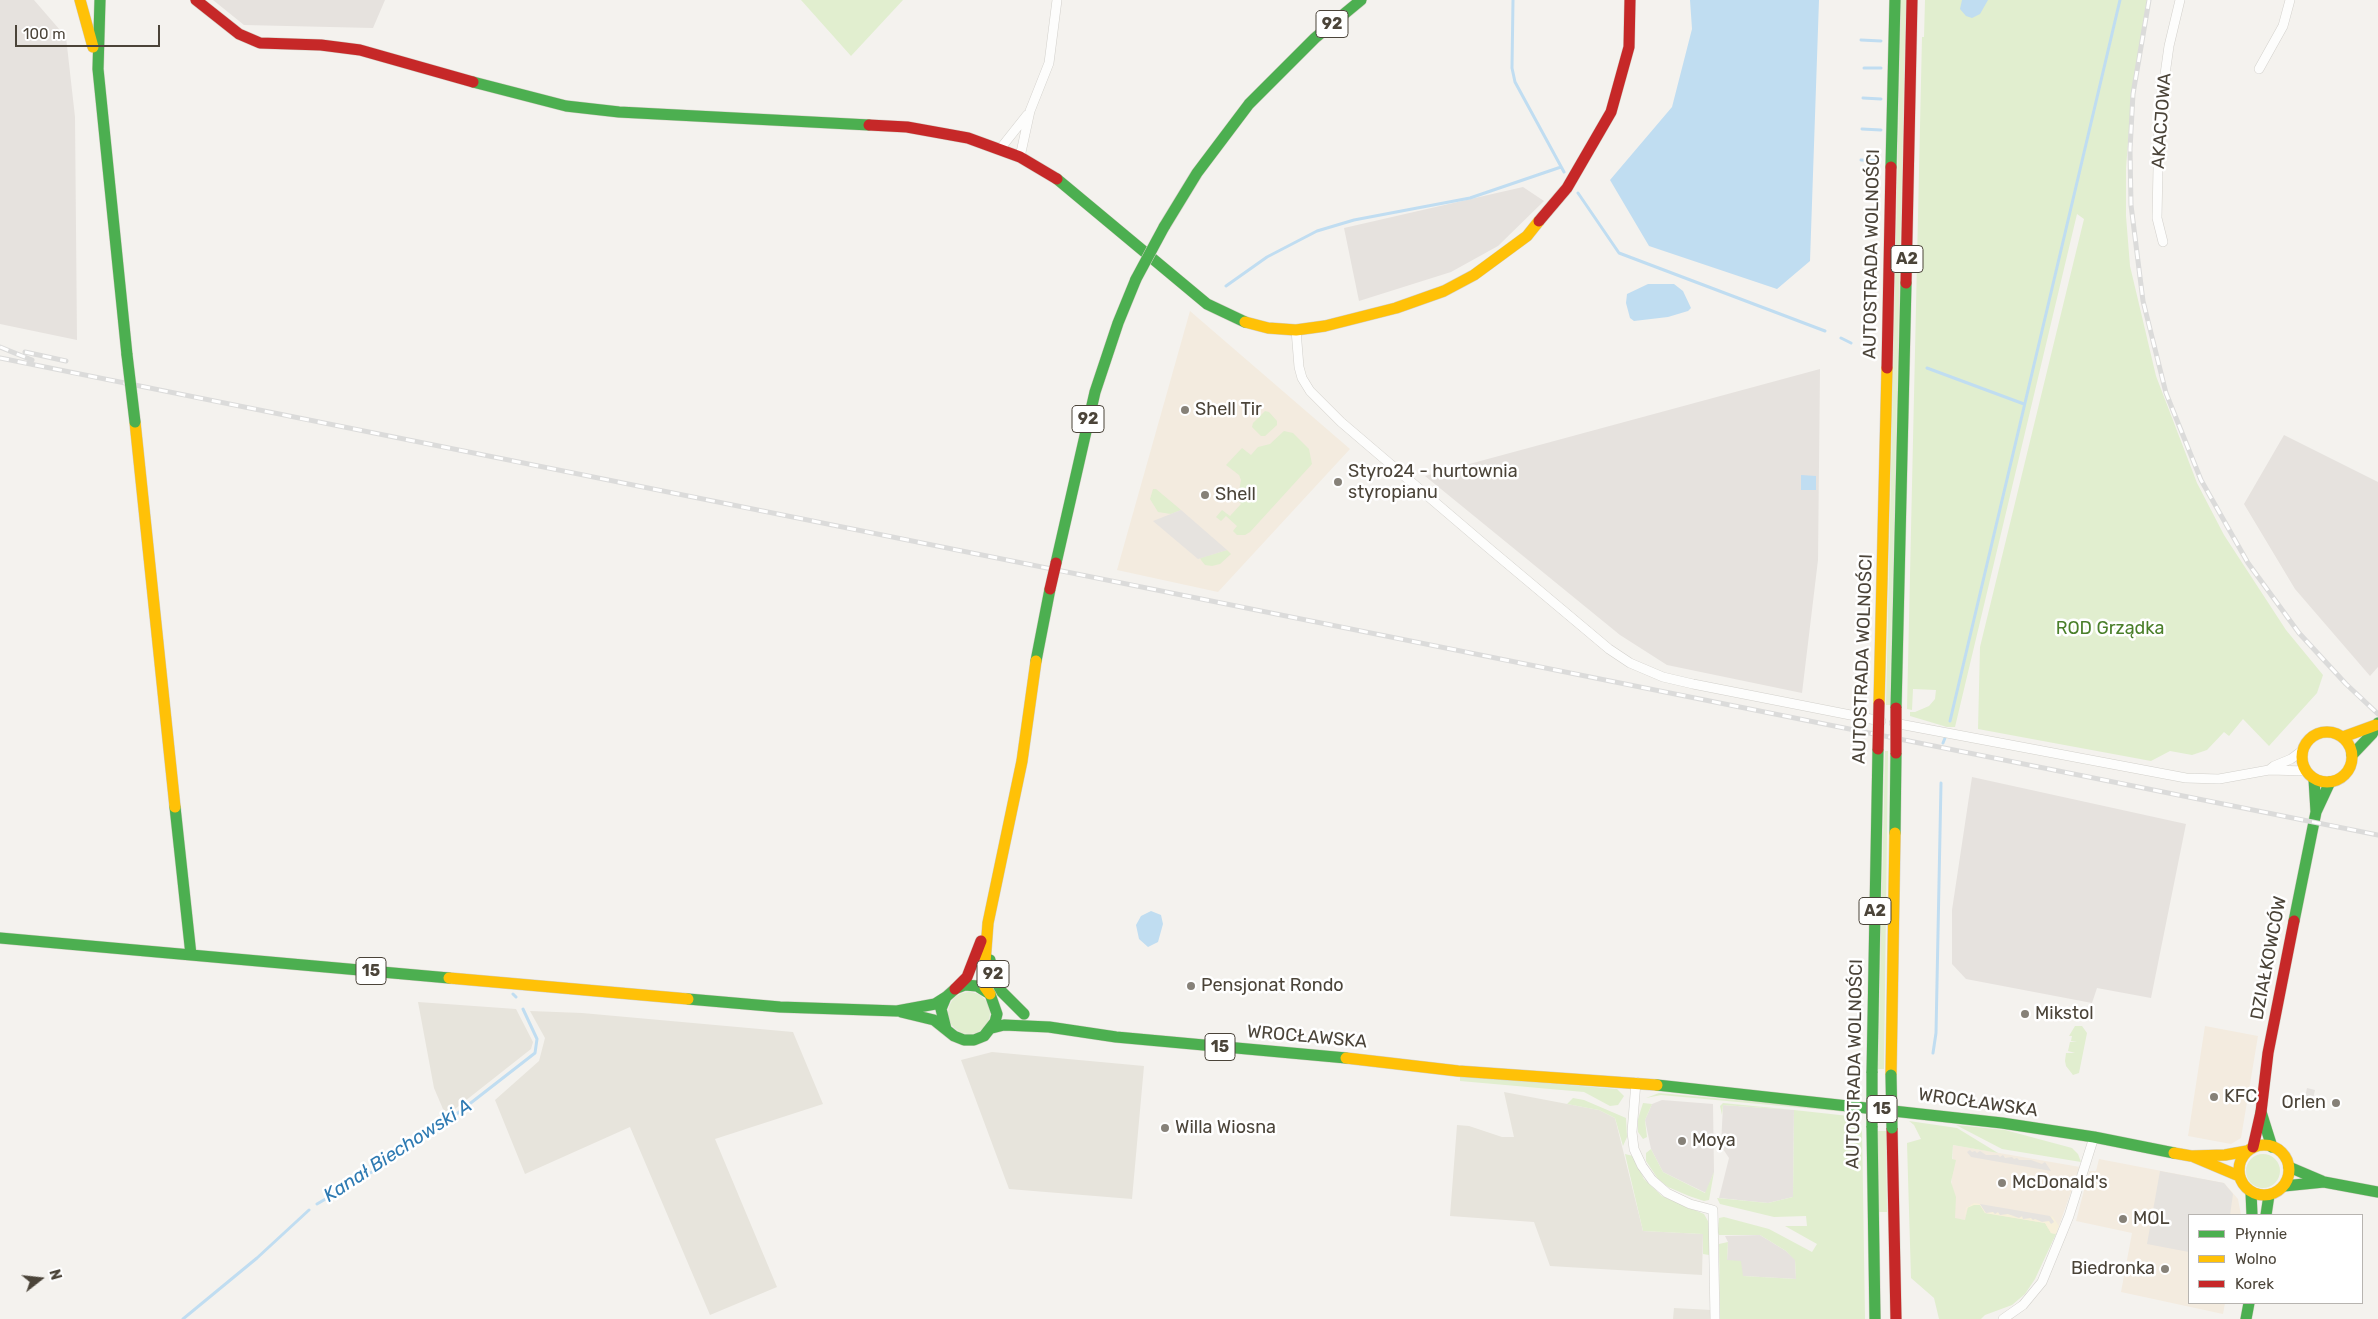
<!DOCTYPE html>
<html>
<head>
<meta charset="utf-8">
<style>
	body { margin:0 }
	#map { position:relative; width:2378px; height:1319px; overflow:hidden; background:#f4f2ee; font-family:Rubik,sans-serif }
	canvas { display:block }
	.legend { position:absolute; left:2188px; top:1214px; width:175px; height:90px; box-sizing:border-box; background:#fff; border:1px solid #b7b4b0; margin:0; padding:6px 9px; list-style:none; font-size:15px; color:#4b4439 }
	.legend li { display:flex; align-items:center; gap:10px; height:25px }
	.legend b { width:25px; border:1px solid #b7b4b0 }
	.north { position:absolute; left:15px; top:1254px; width:50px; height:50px; -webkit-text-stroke:4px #fff; paint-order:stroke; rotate:74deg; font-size:14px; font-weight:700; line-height:20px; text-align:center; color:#4b4439 }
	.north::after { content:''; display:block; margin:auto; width:18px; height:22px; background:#4b4439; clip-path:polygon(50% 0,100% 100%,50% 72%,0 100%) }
	.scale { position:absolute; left:15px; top:25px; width:145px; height:22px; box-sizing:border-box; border:2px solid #4b4439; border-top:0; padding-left:6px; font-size:15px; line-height:18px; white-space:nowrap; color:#4b4439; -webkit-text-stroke:4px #fff; paint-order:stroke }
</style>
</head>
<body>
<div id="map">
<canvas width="2378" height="1319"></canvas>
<ul class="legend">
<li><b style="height:6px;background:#4caf50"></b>Płynnie</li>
<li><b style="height:6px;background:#ffc107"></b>Wolno</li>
<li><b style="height:6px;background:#c62828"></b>Korek</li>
</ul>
<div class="north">N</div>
<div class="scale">100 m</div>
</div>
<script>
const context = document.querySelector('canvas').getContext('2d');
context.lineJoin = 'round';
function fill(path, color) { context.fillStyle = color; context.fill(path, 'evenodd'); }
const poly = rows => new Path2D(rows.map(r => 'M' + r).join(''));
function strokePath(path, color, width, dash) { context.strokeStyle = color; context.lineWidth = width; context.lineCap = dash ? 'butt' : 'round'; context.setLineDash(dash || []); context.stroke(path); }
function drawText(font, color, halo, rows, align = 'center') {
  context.font = font + ' Rubik,sans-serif'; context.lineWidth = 5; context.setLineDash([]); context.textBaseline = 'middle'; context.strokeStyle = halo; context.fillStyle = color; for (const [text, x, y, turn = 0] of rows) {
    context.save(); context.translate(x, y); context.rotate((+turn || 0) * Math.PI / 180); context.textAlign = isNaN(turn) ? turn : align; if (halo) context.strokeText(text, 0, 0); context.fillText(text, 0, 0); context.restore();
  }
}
const residential = poly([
	[418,1002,516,1009,533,1042,531,1049,446,1116,434,1088],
	[530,1011,582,1013,793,1032,823,1104,715,1139,777,1287,710,1315,630,1127,525,1174,495,1100,539,1061,545,1038],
	[992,1052,1144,1066,1132,1199,1009,1189,961,1060],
	[1504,1092,1599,1110,1615,1118,1643,1231,1703,1234,1702,1275,1550,1266,1534,1222,1450,1216,1457,1125,1469,1126,1502,1137,1514,1137],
	[1674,1308,1712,1310,1712,1319,1673,1319]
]);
const commercial = poly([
	[1190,311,1350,449,1218,592,1117,570],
	[2205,1026,2258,1036,2241,1138,2231,1144,2188,1136],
	[1953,1145,2080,1167,2056,1234,1950,1218],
	[2099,1159,2224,1183,2238,1199,2241,1215,2189,1215,2189,1303,2225,1303,2223,1314,2121,1292,2132,1233,2076,1221,2089,1171,2096,1171]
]);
const industrial = poly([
	[0,0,34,0,66,37,75,117,77,340,0,324],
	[213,0,385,0,373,28,244,25],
	[1523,187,1544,201,1498,246,1451,272,1359,301,1344,228],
	[1820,369,1818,560,1802,693,1667,665,1620,635,1425,476],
	[2284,435,2378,482,2378,667,2370,676,2295,589,2244,504],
	[1972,777,2186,824,2151,998,2097,988,2092,1003,1966,979,1952,964,1952,910],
	[1662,1100,1713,1104,1714,1172,1706,1193,1663,1172,1651,1149,1645,1120,1652,1104],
	[1723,1105,1794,1110,1793,1197,1768,1203,1719,1198,1729,1158,1721,1146],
	[1760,1235,1786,1251,1795,1259,1796,1279,1743,1276,1727,1260,1728,1242,1725,1236]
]);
const green = poly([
	[801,0,903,0,851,56],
	[1901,0,1906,0,1890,705,1886,705],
	[1925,0,2147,0,2130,117,2126,168,2126,216,2130,266,2156,376,2197,483,2224,535,2286,630,2323,675,2317,693,2269,746,2243,719,2229,736,2224,732,2207,750,2192,755,2170,751,2151,761,1978,729,1980,647,2084,219,2077,214,1955,727,1947,727,1910,716,1910,712,1915,712,1929,706,1935,699,1936,690,1913,689,1912,710,1907,709,1922,37,1924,37],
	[1265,411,1269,412,1277,421,1277,425,1265,436,1261,436,1252,427,1253,423],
	[1284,431,1293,433,1309,449,1312,464,1250,532,1245,535,1237,535,1233,531,1237,526,1226,516,1221,521,1216,517,1222,510,1230,516,1241,504,1234,496,1239,491,1241,480,1239,475,1226,465,1242,448,1251,455,1258,447,1270,444],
	[1153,489,1156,489,1181,510,1171,514,1158,512,1150,499],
	[1227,550,1231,554,1220,564,1212,566,1205,565,1201,560,1200,558],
	[1885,751,1888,751,1884,1069,1878,1069],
	'948 1013a21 21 0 1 1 42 0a21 21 0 1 1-42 0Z',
	[2075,1026,2082,1026,2087,1033,2079,1073,2073,1075,2066,1066,2065,1061,2066,1053,2075,1053,2068,1051,2070,1042,2077,1042,2071,1041,2072,1036,2069,1036],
	[1460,1076,1617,1089,1624,1096,1618,1105,1610,1106,1584,1092,1460,1081],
	[1659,1093,1858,1111,1858,1113,1661,1095,1646,1098],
	[1573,1098,1584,1100,1626,1118,1627,1137,1623,1146,1615,1118,1599,1110,1567,1104],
	[1643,1103,1652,1104,1645,1120,1647,1137,1643,1139,1638,1132,1638,1119],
	[1723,1103,1794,1110,1858,1117,1858,1125,1862,1126,1865,1319,1720,1319,1719,1244,1728,1242,1727,1260,1741,1261,1743,1276,1796,1279,1795,1260,1786,1251,1760,1235,1719,1235,1718,1232,1719,1218,1724,1217,1769,1229,1812,1252,1817,1244,1785,1226,1807,1226,1806,1216,1774,1217,1720,1204,1717,1198,1768,1203,1793,1197,1794,1110,1723,1105,1722,1115,1720,1106],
	[1909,1121,1957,1128,1998,1153,1953,1145,1952,1159,1956,1160,1951,1182,1956,1197,1955,1218,1965,1220,1968,1207,1972,1205,1980,1205,1985,1213,2045,1223,2051,1233,2056,1234,2035,1279,2025,1294,2012,1305,1985,1315,1981,1319,1939,1319,1934,1298,1911,1278,1907,1143,1921,1139,1914,1125],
	[1956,1125,2005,1130,2072,1148,2078,1154,2081,1162,2002,1149],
	[1877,1131,1886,1131,1887,1212,1878,1212],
	[1651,1149,1663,1172,1705,1193,1714,1172,1709,1200,1704,1201,1689,1196,1668,1187,1658,1179,1646,1161,1646,1153],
	'2246 1171a17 17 0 1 1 34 0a17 17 0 1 1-34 0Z',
	[1625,1154,1633,1156,1644,1179,1662,1196,1704,1214,1709,1223,1711,1252,1709,1255,1703,1254,1703,1234,1643,1231]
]);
const sand = poly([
	[1974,1203,1980,1204,1986,1213,1989,1211,2054,1222,2050,1216,2053,1217,2059,1226,2056,1234,2051,1233,2045,1223,1985,1213,1980,1205,1974,1205,1967,1208,1964,1219,1966,1208]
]);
const parking = poly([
	[1181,510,1227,550,1198,559,1153,521],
	[2307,1088,2315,1090,2311,1108,2303,1106],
	[1970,1150,1972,1152,1975,1151,1977,1153,1980,1151,1986,1155,1998,1155,2000,1157,2003,1155,2005,1158,2012,1157,2014,1159,2017,1158,2019,1160,2031,1160,2042,1164,2045,1162,2051,1171,1971,1157,1967,1152],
	[2160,1171,2224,1183,2233,1194,2230,1215,2189,1215,2189,1252,2147,1244],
	[1980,1204,2050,1216,2054,1222,2051,1224,2049,1221,2042,1222,2035,1219,2033,1220,2031,1218,2023,1219,2022,1216,2019,1218,2008,1214,2000,1215,1998,1212,1995,1214,1993,1212,1986,1213]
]);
const water = poly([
	[1690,0,1819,0,1810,261,1777,289,1649,246,1610,180,1672,107,1692,29],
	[1962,0,1988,0,1980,14,1972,18,1966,16,1960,9],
	[1648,284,1674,284,1683,291,1691,308,1688,311,1668,317,1634,321,1630,318,1626,303,1627,294],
	[1801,475,1816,476,1816,490,1801,490],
	[1151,911,1161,915,1163,924,1158,942,1148,947,1139,939,1136,925,1141,916]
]);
const stream = poly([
	[1513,0,1512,68,1515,82,1564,172],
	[1861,40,1881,41],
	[1864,68,1881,68],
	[1863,98,1881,99],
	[1862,129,1881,130],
	[1861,160,1880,161],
	[1578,193,1619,253,1825,331],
	[1226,286,1267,257,1317,231,1354,220,1470,198,1561,167],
	[1841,338,1851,343],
	[1927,368,2024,404],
	[1950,721,2120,0],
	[1943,743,1945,738],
	[513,994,516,997],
	[1933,1053,1936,1033,1941,783],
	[317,1204,389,1162,436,1130,535,1053,537,1039,523,1009],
	[183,1319,257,1258,309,1210]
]);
const street = poly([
	[2259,69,2283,26,2290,0],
	[1000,149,1027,115],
	[1020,157,1030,111,1049,63,1057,0],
	[2163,242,2157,218,2159,117,2169,46,2180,0],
	[1296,330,1299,367,1302,378,1310,391,1341,422,1491,550,1609,649,1630,663,1663,677,1693,684,1881,721],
	[1894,723,2186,778,2219,779,2269,770,2307,771],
	[2269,770,2274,766,2291,759,2303,750],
	[1636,1082,1632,1132,1634,1149,1642,1166,1652,1180,1667,1193,1690,1204,1713,1210,1715,1319],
	[2003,1319,2023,1305,2042,1282,2069,1216,2094,1137]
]);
const fast = poly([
	[100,0,98,69,127,355],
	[473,82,566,106,619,112,869,125],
	[1891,167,1895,0],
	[1057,179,1207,304,1245,322],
	[1164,227,1197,173,1249,104,1315,38,1361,0],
	[1056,563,1095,392,1118,323,1136,279],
	[1036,661,1050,589],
	[1896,708,1906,283],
	[2352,755,2372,734,2378,723],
	[2314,779,2316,812],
	[175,807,191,955],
	[1895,833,1896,753],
	[2294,921,2316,812,2330,782],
	[0,938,449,978],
	[990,960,992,974,1002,992,1024,1014],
	[688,999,780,1007,897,1011,935,1004,946,997],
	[901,1012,934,1020,954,1036,964,1040,974,1040,984,1036,995,1022,997,1014,990,994,977,986,965,985,955,989,946,997,941,1009,946,1029],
	[992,1028,1004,1025,1049,1027,1116,1037,1346,1058],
	[1872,1073,1878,749],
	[1657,1085,2002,1123,2094,1137,2174,1153],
	[2261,1112,2272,1147],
	[1872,1126,1875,1319],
	[2289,1167,2322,1181],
	[2284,1186,2324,1182,2378,1192],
	[2251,1192,2252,1215],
	[2266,1215,2269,1195],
	[2246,1319,2249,1303]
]);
const slow = poly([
	[80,0,93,47],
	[1245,322,1268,328,1296,330,1325,326,1396,308,1444,291,1474,275,1527,236,1539,221],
	[135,422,175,807],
	[1879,704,1887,368],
	'2302 757a25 25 0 1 1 50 0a25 25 0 1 1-50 0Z',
	[2343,737,2376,725],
	[449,978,688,999],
	[990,994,985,987,984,976,988,923,1022,761,1036,661],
	[1346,1058,1458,1071,1657,1085],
	[1891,1075,1895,833],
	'2239 1170a25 25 0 1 1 50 0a25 25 0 1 1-50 0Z',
	[2174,1153,2191,1156,2225,1155,2247,1151],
	[2194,1157,2239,1176]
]);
const jam = poly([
	[196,0,239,34,260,43,321,45,360,50,473,82],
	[869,125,907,127,968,138,1020,157,1057,179],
	[1539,221,1567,188,1611,112,1629,47,1630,0],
	[1906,283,1912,0],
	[1887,368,1891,167],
	[955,989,967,977,981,941],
	[1892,1128,1896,1319],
	[2253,1147,2261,1112,2268,1053,2294,921]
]);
const rail = poly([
	[2149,0,2133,94,2130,149,2131,205,2143,301,2166,393,2201,480,2248,563,2299,633,2346,684,2378,714],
	[0,347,32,360],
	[25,352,66,361],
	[0,358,2378,835]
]);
const fastBridge = poly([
	[1136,279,1164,227],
	[127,355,135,422],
	[1872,1073,1872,1126],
	[1891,1075,1892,1128]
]);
const jamBridge = poly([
	[1050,589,1056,563],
	[1896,708,1896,753],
	[1878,749,1879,704]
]);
const markers = [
	[1185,410,5,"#868178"],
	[1338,482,5,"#868178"],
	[1205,495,5,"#868178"],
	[1191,986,5,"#868178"],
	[2025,1014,5,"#868178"],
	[2214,1097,5,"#868178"],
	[2336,1103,5,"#868178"],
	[1165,1128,5,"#868178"],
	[1682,1141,5,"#868178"],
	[2002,1183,5,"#868178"],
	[2123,1219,5,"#868178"],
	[2165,1269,5,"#868178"]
];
const shields = [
	[1332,24,32],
	[1907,259,32],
	[1088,419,32],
	[1875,911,32],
	[371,971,30],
	[993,974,32],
	[1220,1047,30],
	[1882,1109,30]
];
const shieldNames = [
	["92",1332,24],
	["A2",1907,259],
	["92",1088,419],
	["A2",1875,911],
	["15",371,971],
	["92",993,974],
	["15",1220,1047],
	["15",1882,1109]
];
const streetNames = [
	["AKACJOWA",2162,121,-86],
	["AUTOSTRADA WOLNOŚCI",1872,254,-89],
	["AUTOSTRADA WOLNOŚCI",1863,659,-88],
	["DZIAŁKOWCÓW",2269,958,-79],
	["WROCŁAWSKA",1307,1037,5],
	["AUTOSTRADA WOLNOŚCI",1855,1064,-89],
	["WROCŁAWSKA",1978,1103,8]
];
const poiNames = [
	["Shell Tir",1195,410],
	["Styro24 - hurtownia",1348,472],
	["styropianu",1348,493],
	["Shell",1215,495],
	["Pensjonat Rondo",1201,986],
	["Mikstol",2035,1014],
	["KFC",2224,1097],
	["Orlen",2326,1103,"right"],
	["Willa Wiosna",1175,1128],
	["Moya",1692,1141],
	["McDonald's",2012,1183],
	["MOL",2133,1219],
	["Biedronka",2155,1269,"right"]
];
const parkNames = [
	["ROD Grządka",2110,629]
];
const waterNames = [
	["Kanał Biechowski A",398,1151,-33]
];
fill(residential, '#e7e4dc');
fill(commercial, '#f3ebdf');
fill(industrial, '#e6e2de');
fill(green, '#e1eecf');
fill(sand, '#f7f0da');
fill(parking, '#e6e3df');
fill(water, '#c0ddf1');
strokePath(stream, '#c0ddf1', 3);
strokePath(street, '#d2d0cb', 10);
strokePath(fast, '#d3cfc5', 12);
strokePath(slow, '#d3cfc5', 12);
strokePath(jam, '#d3cfc5', 12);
strokePath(street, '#fdfdfc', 9);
strokePath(fast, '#4caf50', 11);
strokePath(slow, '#ffc107', 11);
strokePath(jam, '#c62828', 11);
strokePath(rail, '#dbdbda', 5);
strokePath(rail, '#fff', 3, [9]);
strokePath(fastBridge, '#d3cfc5', 12, []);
strokePath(jamBridge, '#d3cfc5', 12, []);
strokePath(fastBridge, '#4caf50', 11);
strokePath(jamBridge, '#c62828', 11);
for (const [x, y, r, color] of markers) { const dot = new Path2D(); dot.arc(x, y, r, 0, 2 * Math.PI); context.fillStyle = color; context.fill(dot); strokePath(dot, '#fff', 2); }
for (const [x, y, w] of shields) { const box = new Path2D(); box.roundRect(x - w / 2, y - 13.5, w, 27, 4); context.fillStyle = '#fff'; context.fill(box); strokePath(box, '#4b4439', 1); }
drawText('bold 16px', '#4b4439', null, shieldNames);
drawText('18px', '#4b4439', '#fff', streetNames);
drawText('18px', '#4b4439', '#fff', poiNames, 'left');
drawText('18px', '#4a7f2a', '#fff', parkNames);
drawText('italic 19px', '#2e7ab2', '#fff', waterNames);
</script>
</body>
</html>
